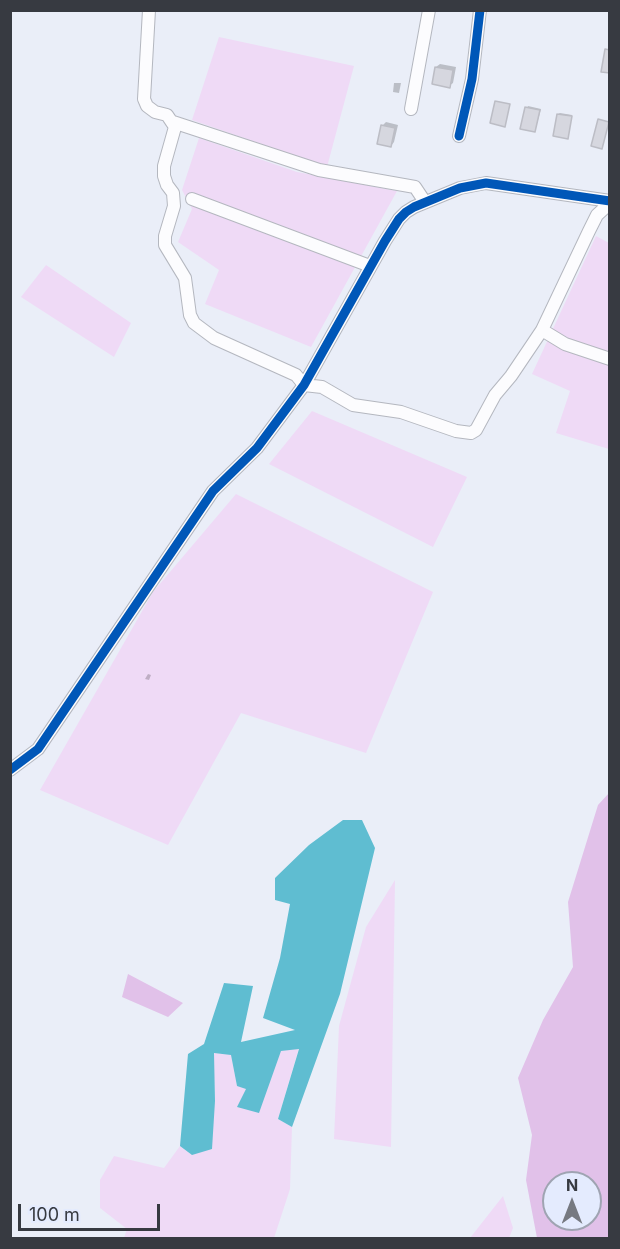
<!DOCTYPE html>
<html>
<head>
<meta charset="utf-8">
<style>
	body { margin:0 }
	#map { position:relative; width:620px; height:1249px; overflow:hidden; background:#eaeef8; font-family:Inter,sans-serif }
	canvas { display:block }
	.frame { position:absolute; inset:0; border:12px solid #373a41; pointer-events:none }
	.north { position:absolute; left:542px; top:1171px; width:60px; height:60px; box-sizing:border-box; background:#e4ebfe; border:2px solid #9fa4b2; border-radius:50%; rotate:0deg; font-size:16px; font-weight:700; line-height:24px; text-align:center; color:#373a41 }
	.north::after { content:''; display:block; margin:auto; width:21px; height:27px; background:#767981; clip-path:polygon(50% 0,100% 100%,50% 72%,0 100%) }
	.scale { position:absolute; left:18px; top:1204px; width:142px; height:27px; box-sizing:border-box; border:3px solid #373a41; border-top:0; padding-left:8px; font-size:18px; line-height:21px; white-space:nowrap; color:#373a41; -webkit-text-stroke:4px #e4ebfe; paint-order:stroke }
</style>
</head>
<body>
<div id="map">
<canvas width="620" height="1249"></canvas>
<div class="frame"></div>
<div class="north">N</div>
<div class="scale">100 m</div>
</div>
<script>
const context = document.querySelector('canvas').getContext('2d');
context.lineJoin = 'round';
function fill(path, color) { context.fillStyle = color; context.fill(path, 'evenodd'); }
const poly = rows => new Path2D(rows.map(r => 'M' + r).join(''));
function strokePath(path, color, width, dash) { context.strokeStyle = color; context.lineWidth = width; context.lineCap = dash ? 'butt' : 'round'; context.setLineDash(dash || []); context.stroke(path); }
const green = poly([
	[219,37,354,66,327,167,192,120],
	[199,138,297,172,397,191,311,347,205,304,219,270,178,242,192,209,182,190],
	[596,236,609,243,609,449,556,433,570,391,532,374],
	[46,265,131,323,114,357,21,297],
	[312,411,467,477,433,547,269,464],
	[236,494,433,592,366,753,241,713,168,845,40,790,153,592],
	[395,880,391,1147,334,1139,339,1026,366,927],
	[299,1048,278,1119,292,1127,290,1189,274,1238,124,1238,127,1229,100,1208,100,1180,114,1156,164,1168,180,1146,192,1155,215,1101,213,1053,231,1054,237,1086,281,1051],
	[503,1196,513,1228,509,1238,470,1238]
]);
const forest = poly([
	[609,793,609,1238,537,1238,526,1180,532,1135,518,1078,543,1020,573,967,568,902,598,805],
	[554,1183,590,1183,590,1219,554,1219],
	[128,974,183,1003,168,1017,122,997]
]);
const water = poly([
	[343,820,362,820,375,848,340,994,292,1127,278,1119,299,1049,281,1051,259,1113,237,1107,246,1089,237,1086,231,1055,214,1053,215,1101,212,1149,192,1155,180,1146,188,1054,204,1044,224,983,253,986,241,1042,295,1030,263,1018,280,958,290,904,275,900,275,878,309,845]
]);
const shadow = poly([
	[440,64,456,67,453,83,449,86,436,67],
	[394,83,401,83,399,93,393,92],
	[528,106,541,109,535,131,527,108],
	[560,113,572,115,567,137,558,114],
	[386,122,398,125,394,142,391,146,382,126],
	[148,674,151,675,149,680,145,679]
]);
const building = poly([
	[605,49,610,50,610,73,601,72,605,49],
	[435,67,453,70,450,88,432,84,435,67],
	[495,101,510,104,505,127,490,123,495,101],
	[525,107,540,110,535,132,520,129,525,107],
	[557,114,572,116,568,139,553,136,557,114],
	[598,119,609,122,602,149,591,146,598,119],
	[381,125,395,128,391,147,377,144,381,125]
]);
const minor = poly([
	[149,10,144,99,147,106,155,112,167,115,175,127,164,166,164,176,167,185,173,193,174,206,165,236,165,245,185,278,190,315,194,323,214,338,296,375,304,385,322,387,353,405,401,412,456,431,471,433,476,430,495,395,511,376,542,330,589,231,597,215,610,203],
	[411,109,429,10],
	[173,122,319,170,415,187,425,202],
	[459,136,472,79,480,10],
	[192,199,370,266],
	[542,330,565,344,610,359],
	[10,770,38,749,213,491,257,448,304,385,385,241,399,219,406,212,414,207,460,188,486,183,610,201]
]);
const cycleway = poly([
	[459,136,472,79,480,10],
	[10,770,38,749,213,491,257,448,304,385,385,241,399,219,406,212,414,207,460,188,486,183,610,201]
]);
fill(green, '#efdaf6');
fill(forest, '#e1c1e9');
fill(water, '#5fbdd1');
fill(shadow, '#0003');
fill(building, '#d6d7df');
strokePath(building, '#bcbdc5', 1.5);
strokePath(minor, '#b4b7bf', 14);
strokePath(minor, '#fcfcfe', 12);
strokePath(cycleway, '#0057b8', 9);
</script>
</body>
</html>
